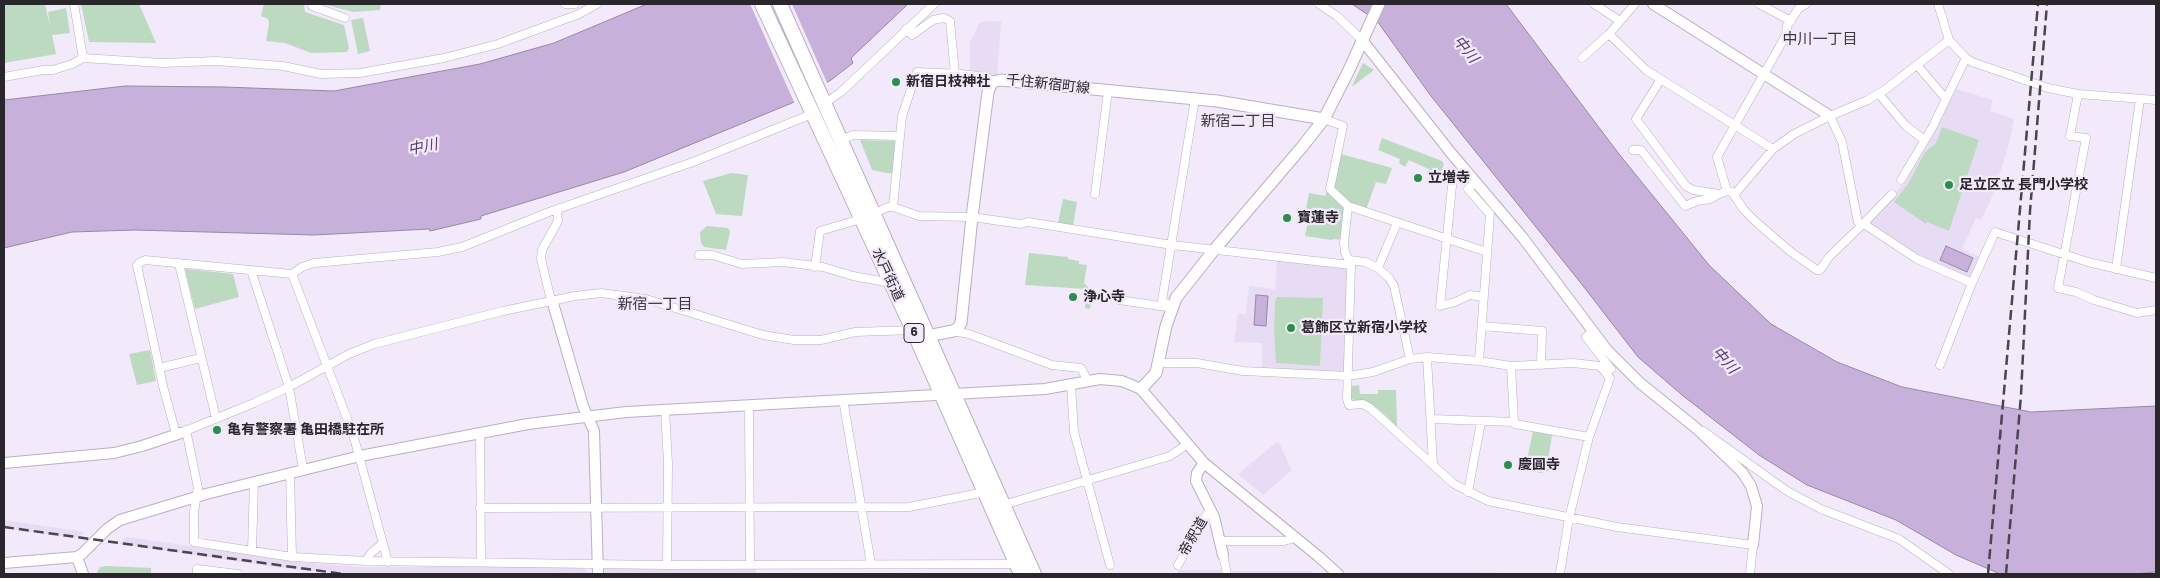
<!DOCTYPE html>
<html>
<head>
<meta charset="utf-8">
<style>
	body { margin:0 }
	#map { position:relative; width:2160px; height:578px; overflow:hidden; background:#f2e9fb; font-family:Poppins,sans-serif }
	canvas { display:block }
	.frame { position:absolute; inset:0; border:5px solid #29262c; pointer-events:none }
</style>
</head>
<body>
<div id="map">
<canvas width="2160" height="578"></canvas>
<div class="frame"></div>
</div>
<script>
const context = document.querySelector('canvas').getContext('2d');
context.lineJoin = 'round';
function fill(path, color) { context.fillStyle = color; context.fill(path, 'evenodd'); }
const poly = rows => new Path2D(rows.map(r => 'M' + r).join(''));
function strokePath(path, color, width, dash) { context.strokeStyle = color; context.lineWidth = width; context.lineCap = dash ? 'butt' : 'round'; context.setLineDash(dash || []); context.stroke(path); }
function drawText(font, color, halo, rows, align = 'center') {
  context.font = font + ' Poppins,"Noto Sans JP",sans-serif'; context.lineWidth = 4.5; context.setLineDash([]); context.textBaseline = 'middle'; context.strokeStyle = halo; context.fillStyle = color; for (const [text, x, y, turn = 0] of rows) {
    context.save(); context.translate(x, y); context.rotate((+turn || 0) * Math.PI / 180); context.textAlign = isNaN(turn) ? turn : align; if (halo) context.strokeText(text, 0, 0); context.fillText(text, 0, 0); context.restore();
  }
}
const built = poly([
	[992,21,1001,22,997,75,970,72,970,42,980,22],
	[1956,89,1993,100,1990,111,2014,119,2008,148,1991,199,1981,220,1976,218,1962,249,1980,257,1970,278,1919,257,1871,224,1871,221,1907,180,1905,178],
	[1277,260,1343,268,1347,272,1346,370,1343,372,1262,369,1262,343,1234,342,1238,313,1246,314,1249,286,1275,289],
	[1278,441,1292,470,1263,495,1238,474],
	[4,520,85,532,75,538,4,528],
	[127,537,296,562,358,567,581,567,589,572,589,574,357,574,297,570,118,544],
	[605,567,756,568,756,574,604,574],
	[1179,570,1221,570,1222,574,1177,574],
	[1232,571,1312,571,1314,574,1232,574],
	[1359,572,1474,572,1556,574,1360,574]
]);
const green = poly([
	[4,4,45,4,50,27,48,12,66,8,70,33,52,35,56,54,4,63],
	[81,4,139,4,156,43,89,42],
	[264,4,304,4,305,12,344,25,349,48,347,52,311,53,285,43,266,41,269,24,268,19,261,16],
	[323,4,381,4,380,10,353,12],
	[363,18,370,51,358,54,351,20],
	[1363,63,1374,70,1353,86,1352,86],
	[1942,127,1979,140,1949,231,1927,222,1926,224,1894,202,1908,184,1925,152,1936,143],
	[1382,138,1442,161,1444,164,1439,177,1434,175,1435,172,1409,160,1405,167,1399,163,1400,159,1378,150],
	[860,140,894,141,896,144,892,174,872,170],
	[1341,154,1392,168,1386,184,1376,182,1366,210,1352,205,1332,186],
	[731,173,748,175,742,216,716,214,703,181],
	[1327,191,1345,207,1342,240,1333,239,1332,240,1305,236,1310,211,1306,209,1309,193,1325,196],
	[1063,199,1077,202,1073,226,1058,223],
	[707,226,728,228,730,232,726,250,704,247,701,243,700,232],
	[1029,253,1068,257,1068,259,1079,261,1079,264,1087,265,1084,283,1092,291,1090,309,1085,308,1086,289,1025,285],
	[186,269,233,274,239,297,195,309,185,270],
	[1277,297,1323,298,1320,366,1276,363,1274,330,1275,302],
	[150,350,156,381,137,385,129,354],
	[1359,385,1360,394,1378,394,1378,390,1396,390,1397,427,1381,411,1365,400,1355,401,1351,398,1351,386],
	[1533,431,1552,435,1548,460,1549,471,1541,473,1525,470],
	[107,566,151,568,151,574,96,574,100,567]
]);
const water = poly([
	[647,4,908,4,851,58,853,63,831,80,792,103,624,172,481,216,481,219,430,231,429,229,314,235,135,230,72,232,4,248,4,100,125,86,224,87,334,91,480,64,554,43,647,4],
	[1352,4,1506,4,1619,154,1709,265,1771,324,1837,362,1902,387,2031,412,2156,406,2156,572,2134,574,2000,574,1956,555,1896,520,1807,485,1759,455,1682,395,1638,357,1580,282,1431,96,1377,21,1352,4],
	[1946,246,1973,258,1967,272,1940,260,1946,246],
	[1256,295,1268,296,1266,326,1254,325,1256,295]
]);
const pier = poly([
	[750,4,792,4,828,85,795,104]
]);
const minor = poly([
	[74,4,83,58],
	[312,4,312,6,345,18],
	[565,4,575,4],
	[1319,4,1337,16,1362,40],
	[1594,4,1620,21],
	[1759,4,1791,21],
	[1938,4,1949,40],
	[906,29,912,35,933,20,944,18,950,21,955,74],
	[1609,34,1646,70,1773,149],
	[1582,58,1609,34,1635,4],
	[1917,65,1946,99],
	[4,77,43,70,53,70,72,64,83,58,162,63,216,61,283,66,321,74,360,73,444,58,498,44,579,14,597,4],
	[1661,79,1636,119,1686,186,1693,190,1719,194,1727,191,1732,192,1744,210,1756,222,1791,252,1817,270,1820,270,1829,257,1862,225,1858,222,1842,142,1830,116,1868,100,1886,89,1949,40,1966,58,1972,62,2048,88,2078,94,2156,100],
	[1879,94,1905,125,1924,140],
	[2078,94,2070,136,2086,138,2058,288,2076,292,2094,300,2137,313,2156,310],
	[825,103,841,92,934,4],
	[1324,119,1343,126,1330,189,1348,206,1487,252],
	[841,140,853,135,900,136,902,116,917,72,961,74,987,77,992,82],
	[1633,150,1641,150,1685,206,1697,201,1710,199,1719,194],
	[1453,176,1440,306,1455,302,1470,295,1483,297],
	[1901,180,1932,128,1966,58],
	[1476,182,1468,189,1490,214,1479,361],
	[1727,191,1717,157,1786,35,1787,26,1799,8,1806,4],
	[1095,194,1108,91],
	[1734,195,1773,149,1794,134,1830,116],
	[1348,206,1344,243,1345,252,1351,265,1347,399,1349,405,1363,404,1370,408,1454,484,1488,501,1617,527,1753,545,1750,574],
	[893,207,919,216,972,217,1021,224,1028,222,1172,245,1351,265],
	[873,214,888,207,893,207,900,136],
	[1864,224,1917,259,1972,283],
	[1862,225,1892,194],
	[699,255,712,255,742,264,783,262,823,267,853,276,891,283],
	[1349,260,1365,262,1378,268,1397,223],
	[179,264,216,418],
	[815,267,820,231,861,219],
	[1378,268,1389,278,1394,286,1410,359],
	[2116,269,2140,99],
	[251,270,289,387,303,469],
	[292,274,353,434,388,562],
	[551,300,541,259,542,250,558,221,557,210],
	[1119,300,1167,307],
	[1172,307,1162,301,1195,99],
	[1482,326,1542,331,1541,365],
	[953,331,969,334,1052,365,1081,368,1088,381],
	[1593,331,1586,337,1611,369,1606,373],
	[1427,357,1433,465],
	[1160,363,1197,363,1243,371,1348,376,1373,372,1410,359,1427,357,1479,361,1511,366,1573,363,1600,366,1610,378,1589,437,1569,518,1560,573],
	[1940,365,1972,283,1995,232,2088,262,2156,278],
	[1511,366,1514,422],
	[159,368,201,358],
	[1071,385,1074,432,1110,565],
	[843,399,871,564],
	[749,405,750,565],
	[665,409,668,464,667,565],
	[1432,419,1514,422,1515,424,1589,437],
	[186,430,198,488,194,512,194,542,292,557,366,561,667,565,1019,564],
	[1703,431,1787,491,1821,509,1899,539,1949,574],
	[183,432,254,403,289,387,349,354,374,344,503,311,575,296,601,293,646,299,763,335,794,340,821,340,855,332,913,330],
	[480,433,481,562],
	[176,434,163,386,137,265,139,263,145,260,292,274,302,267,314,263,438,252,462,247,549,212,693,162,812,114],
	[290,473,292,557],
	[1468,492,1481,422],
	[1003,505,1170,456,1186,445],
	[480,508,909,507,985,492],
	[1219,541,1284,541,1295,538],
	[252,551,254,482],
	[1223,555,1227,574],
	[366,561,371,553,382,544],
	[1178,565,1210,509],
	[197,574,197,569,238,574]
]);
const tertiary = poly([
	[1653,4,1830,116],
	[1362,40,1451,153,1523,238,1607,350,1640,383,1696,428,1742,472,1751,486,1757,506,1753,545],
	[552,300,583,406,594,431,598,574],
	[4,463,114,453,142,446,181,433],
	[1204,463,1197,473,1196,481,1214,517,1223,555],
	[77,557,83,574],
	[4,563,77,557,83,553,107,529,120,520,206,494,360,456,528,424,626,412,1045,389,1100,379,1122,381,1141,389,1204,463,1318,556,1338,574]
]);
const secondary = poly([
	[927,336,953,331,958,328,961,323,972,217,988,92,992,82,1001,80,1030,83,1217,101,1324,119],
	[1141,389,1156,373,1166,326,1176,298,1214,250,1302,147,1324,119,1348,72,1379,4]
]);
const trunk = poly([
	[762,4,913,330,1021,574],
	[780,4,1034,574]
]);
const rail = poly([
	[4,527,343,574],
	[1988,574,2038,4],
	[2006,574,2021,395,2030,211,2047,4]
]);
const markers = [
	[896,82,5,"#279148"],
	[1418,178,5,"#279148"],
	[1949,185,5,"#279148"],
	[1287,218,5,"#279148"],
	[1073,297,5,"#279148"],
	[1291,328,5,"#279148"],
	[217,430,5,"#279148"],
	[1508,465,5,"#279148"]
];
const shields = [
	[914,333,20]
];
const shieldNames = [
	["6",914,333]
];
const poiNames = [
	["新宿日枝神社",906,82],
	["立増寺",1428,178],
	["足立区立 長門小学校",1959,185],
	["寶蓮寺",1297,218],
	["浄心寺",1083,297],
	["葛飾区立新宿小学校",1301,328],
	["亀有警察署 亀田橋駐在所",227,430],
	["慶圓寺",1518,465]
];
const streetNames = [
	["千住新宿町線",1048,85,6],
	["水戸街道",887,275,65],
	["帝釈道",1194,537,-60]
];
const neighbourhoodNames = [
	["中川一丁目",1820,40],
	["新宿二丁目",1238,122],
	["新宿一丁目",655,305]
];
const waterNames = [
	["中川",1465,50,51],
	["中川",423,148,-12],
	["中川",1724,361,48]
];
fill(built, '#e8dcf4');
fill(green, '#bcdac0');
fill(water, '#c7b1db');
strokePath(water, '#9887a6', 1);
fill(pier, '#f2e9fb');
strokePath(minor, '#b9b0c1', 9);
strokePath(tertiary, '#b9b0c1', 12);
strokePath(secondary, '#b9b0c1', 13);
strokePath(trunk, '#b9b0c1', 16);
strokePath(minor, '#fff', 8);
strokePath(tertiary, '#fff', 10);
strokePath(secondary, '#fff', 11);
strokePath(trunk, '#fff', 14);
strokePath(rail, '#4a464e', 2.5, [10, 5]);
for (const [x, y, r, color] of markers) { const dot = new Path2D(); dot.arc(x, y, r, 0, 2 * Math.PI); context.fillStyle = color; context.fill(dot); strokePath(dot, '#f2e9fb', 2); }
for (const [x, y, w] of shields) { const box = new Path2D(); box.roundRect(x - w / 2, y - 9.5, w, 19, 4); context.fillStyle = '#f2e9fb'; context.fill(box); strokePath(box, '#29262c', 1); }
drawText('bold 12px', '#29262c', null, shieldNames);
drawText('bold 14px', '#29262c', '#f2e9fb', poiNames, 'left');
drawText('14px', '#29262c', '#f2e9fb', streetNames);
drawText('15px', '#3e3745', '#f2e9fb', neighbourhoodNames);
drawText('italic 15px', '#5c3d74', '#f2e9fb', waterNames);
</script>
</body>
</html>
